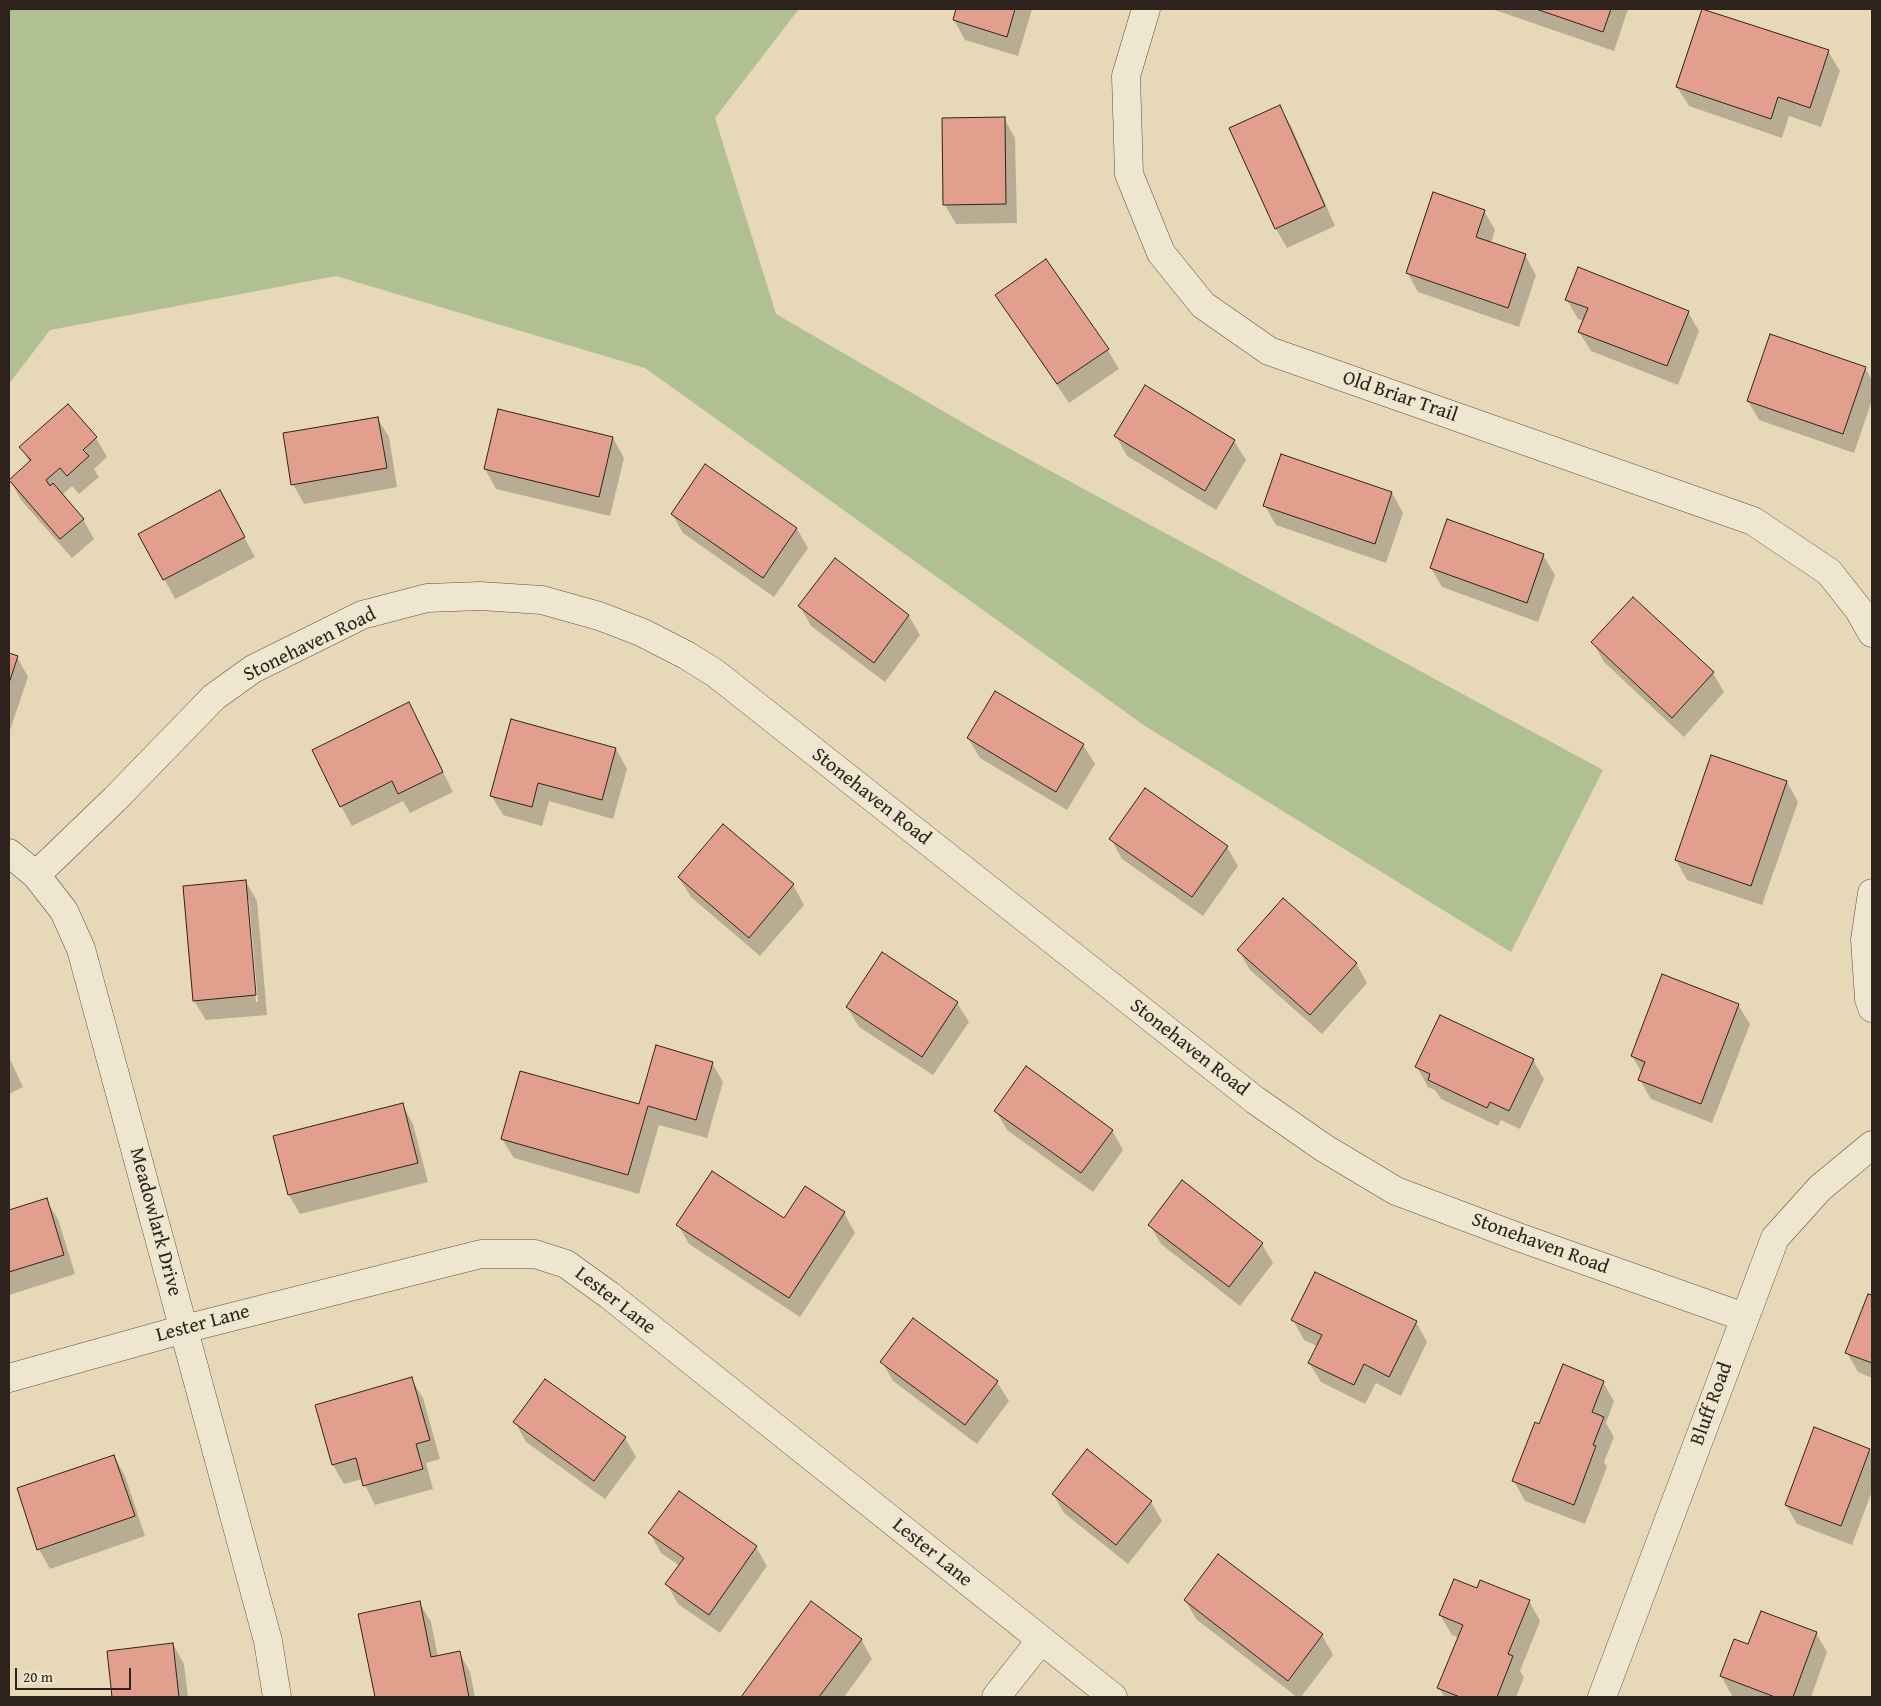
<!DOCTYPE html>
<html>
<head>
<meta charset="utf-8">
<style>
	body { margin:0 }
	#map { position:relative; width:1881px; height:1706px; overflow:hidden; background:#e7d9b7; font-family:"Gentium Book Plus",serif }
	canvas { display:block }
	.frame { position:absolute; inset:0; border:10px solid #2e231c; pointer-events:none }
	.scale { position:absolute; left:15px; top:1668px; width:116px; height:22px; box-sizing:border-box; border:2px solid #2e231c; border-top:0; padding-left:6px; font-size:15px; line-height:18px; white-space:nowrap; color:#2e231c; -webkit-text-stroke:4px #efe6d0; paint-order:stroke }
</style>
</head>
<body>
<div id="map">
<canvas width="1881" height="1706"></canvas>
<div class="frame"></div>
<div class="scale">20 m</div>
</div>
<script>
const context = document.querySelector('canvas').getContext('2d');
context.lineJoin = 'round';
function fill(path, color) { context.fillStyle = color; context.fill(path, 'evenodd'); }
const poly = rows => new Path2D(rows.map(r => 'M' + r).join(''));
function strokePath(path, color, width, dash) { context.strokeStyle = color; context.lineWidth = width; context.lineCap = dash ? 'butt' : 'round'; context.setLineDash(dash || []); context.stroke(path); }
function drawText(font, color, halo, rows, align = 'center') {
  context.font = font + ' "Gentium Book Plus",serif'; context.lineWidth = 5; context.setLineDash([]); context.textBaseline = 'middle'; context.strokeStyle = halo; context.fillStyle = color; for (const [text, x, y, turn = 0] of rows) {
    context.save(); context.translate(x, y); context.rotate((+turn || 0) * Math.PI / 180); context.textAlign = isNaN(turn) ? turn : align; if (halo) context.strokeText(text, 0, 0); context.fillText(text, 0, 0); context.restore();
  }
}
const green = poly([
	[9,9,799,9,715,118,776,314,986,436,1603,770,1511,952,1145,726,645,368,336,276,50,330,9,384]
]);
const shadow = poly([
	[957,9,1032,9,1018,56,965,40,954,20],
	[1492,9,1628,9,1614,51],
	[1703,9,1828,51,1840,71,1821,127,1789,116,1782,138,1689,106,1677,87],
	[1279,107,1291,126,1335,226,1287,248,1276,229,1231,129],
	[1004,118,1015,138,1017,223,956,224,945,205],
	[1484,211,1495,230,1491,243,1525,255,1536,275,1519,327,1418,292,1407,272],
	[996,295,1107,349,1119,369,1069,403],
	[1567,300,1688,312,1699,331,1678,385,1591,351,1579,332,1584,321,1578,319],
	[1865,368,1872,380,1872,400,1854,453,1759,420,1748,401],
	[377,418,389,437,397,487,304,504,293,484],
	[1116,436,1234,441,1246,460,1216,510,1127,456],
	[96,438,107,457,94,469,99,477,79,494,72,486,62,495,83,519,94,539,72,558,21,500,10,480,30,463,21,447],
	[613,438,624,458,610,516,496,489,485,469],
	[1282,456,1392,493,1403,513,1386,563,1276,525,1265,506],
	[706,466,797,529,808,548,774,597,683,533,672,514],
	[220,492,255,557,175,599,140,534],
	[1543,555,1555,575,1538,622,1442,587,1431,568],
	[835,560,909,616,920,635,885,682,811,626,800,606],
	[1634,599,1713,673,1724,692,1684,737,1604,662,1593,643],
	[9,655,17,657,28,677,9,733],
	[409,704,453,792,410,813,403,801,352,826,341,806],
	[968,738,1083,745,1095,764,1067,810,980,758],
	[616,749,627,769,613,819,549,801,542,826,503,815,491,795],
	[1787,782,1798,802,1762,905,1687,880,1676,860],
	[1111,839,1227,847,1238,866,1203,916,1122,859],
	[679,878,793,885,804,905,760,956,691,897],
	[246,882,257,901,267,1015,206,1020,194,1001],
	[247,900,249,900,258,1002,256,1002],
	[1239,951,1356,963,1367,983,1322,1034,1250,970],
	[957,1003,969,1022,933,1075,859,1027,847,1007],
	[1738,1005,1750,1024,1712,1123,1651,1099,1640,1080,1642,1073,1632,1056],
	[9,1057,23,1087,9,1094],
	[1533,1060,1544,1079,1520,1129,1501,1120,1498,1126,1441,1099,1435,1090,1428,1087,1417,1067],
	[712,1063,723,1082,707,1138,659,1125,639,1194,514,1158,502,1139,640,1106],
	[402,1104,413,1124,428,1182,300,1214,289,1195,275,1137],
	[996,1111,1112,1130,1123,1150,1093,1192,1007,1130],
	[46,1200,58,1219,75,1274,9,1295,9,1212],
	[844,1213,855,1233,800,1317,689,1244,678,1225,784,1220],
	[1150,1225,1262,1244,1273,1263,1240,1306,1161,1244],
	[1869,1295,1872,1297,1872,1378,1858,1372,1847,1353],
	[1293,1320,1416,1322,1427,1342,1401,1396,1376,1383,1365,1404,1321,1382,1309,1363,1317,1346,1304,1340],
	[882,1362,997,1382,1009,1401,977,1444,893,1381],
	[411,1379,423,1398,440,1459,426,1463,433,1489,375,1505,362,1479,344,1484,333,1465],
	[1603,1382,1614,1401,1606,1423,1614,1437,1604,1462,1607,1467,1585,1524,1525,1501,1514,1481,1540,1426],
	[515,1422,625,1438,636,1457,605,1499,526,1442],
	[1869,1450,1872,1455,1872,1491,1852,1545,1797,1524,1786,1505],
	[114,1456,125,1476,145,1536,50,1569,39,1549],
	[1053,1494,1151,1502,1162,1521,1128,1564,1064,1513],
	[650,1533,756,1547,767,1566,720,1633,678,1604,667,1584,680,1566,661,1553],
	[1219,1556,1322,1635,1333,1655,1301,1697,1297,1697,1196,1619,1185,1600],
	[1478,1590,1529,1601,1540,1621,1520,1671,1524,1677,1516,1697,1444,1697,1439,1688,1459,1638,1452,1635,1440,1615],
	[419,1602,431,1622,438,1657,459,1652,470,1672,475,1697,377,1697,360,1615],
	[811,1603,861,1639,872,1659,844,1697,743,1697],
	[1816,1633,1827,1652,1811,1697,1732,1696,1721,1676,1749,1646],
	[173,1644,184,1664,188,1697,113,1697,108,1652]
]);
const building = poly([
	[956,9,1015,9,1007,37,953,20,956,9],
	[1536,9,1611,9,1603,32,1536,9],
	[1702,9,1829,50,1810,108,1778,97,1771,119,1676,87,1702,9],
	[1280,105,1325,206,1275,229,1229,128,1280,105],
	[1005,117,1006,204,943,205,942,118,1005,117],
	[1433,192,1485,210,1476,237,1526,254,1508,308,1406,273,1433,192],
	[1046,259,1109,349,1057,384,995,295,1046,259],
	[1578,267,1689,311,1667,366,1578,332,1588,308,1565,300,1578,267],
	[1770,334,1866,367,1843,434,1747,401,1770,334],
	[1145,385,1235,440,1205,491,1114,436,1145,385],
	[68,404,97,437,83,450,89,456,67,476,60,468,46,480,50,486,53,483,84,519,60,539,9,480,31,460,19,447,68,404],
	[498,409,613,437,599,497,484,469,498,409],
	[378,417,387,468,291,485,283,433,378,417],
	[1281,454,1392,492,1375,544,1263,506,1281,454],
	[705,464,797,528,763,578,671,514,705,464],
	[220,490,245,537,163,580,138,534,220,490],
	[1447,519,1544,554,1527,603,1430,568,1447,519],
	[835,558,909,615,874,663,798,606,835,558],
	[1633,597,1714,672,1672,718,1591,642,1633,597],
	[9,653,18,656,9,683,9,653],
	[995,691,1084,744,1056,792,967,738,995,691],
	[409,702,443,772,398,794,392,781,340,807,312,750,409,702],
	[511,719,616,748,602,800,538,783,532,807,490,796,511,719],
	[1711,755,1787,781,1751,886,1675,860,1711,755],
	[1145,788,1228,846,1192,897,1109,839,1145,788],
	[723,824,794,884,749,938,678,877,723,824],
	[246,880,256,995,193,1001,183,886,246,880],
	[1283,898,1357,963,1310,1015,1237,950,1283,898],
	[882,952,958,1002,922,1057,846,1007,882,952],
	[1662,974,1739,1004,1701,1104,1638,1080,1645,1062,1631,1056,1662,974],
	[1440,1015,1534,1059,1509,1111,1490,1102,1487,1108,1428,1080,1430,1074,1415,1067,1440,1015],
	[656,1045,713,1062,696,1120,648,1106,628,1175,501,1139,520,1071,639,1104,656,1045],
	[1026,1066,1113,1130,1081,1173,994,1111,1026,1066],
	[403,1103,418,1163,288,1195,273,1136,403,1103],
	[712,1171,784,1218,805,1186,845,1212,789,1298,676,1225,712,1171],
	[1182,1180,1263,1243,1229,1287,1148,1225,1182,1180],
	[47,1198,64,1255,9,1272,9,1210,47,1198],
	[1315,1272,1417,1321,1389,1377,1364,1364,1354,1385,1308,1363,1322,1335,1291,1320,1315,1272],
	[1868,1294,1872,1295,1872,1363,1845,1353,1868,1294],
	[913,1318,998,1381,965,1425,880,1362,913,1318],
	[1563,1364,1604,1381,1592,1412,1604,1417,1593,1445,1596,1446,1574,1505,1512,1481,1535,1422,1539,1424,1563,1364],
	[412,1377,430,1440,416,1444,423,1469,363,1486,356,1458,332,1465,315,1405,412,1377],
	[545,1379,626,1437,594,1481,513,1422,545,1379],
	[1814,1427,1870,1449,1841,1526,1785,1505,1814,1427],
	[1087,1449,1152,1501,1116,1545,1052,1494,1087,1449],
	[114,1455,135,1516,37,1550,17,1488,114,1455],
	[679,1491,757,1546,709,1615,665,1584,684,1558,648,1533,679,1491],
	[1218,1554,1323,1634,1288,1681,1184,1600,1218,1554],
	[1454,1579,1477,1588,1480,1580,1530,1600,1508,1654,1513,1656,1497,1697,1460,1697,1437,1688,1463,1625,1439,1615,1454,1579],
	[420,1601,431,1657,460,1651,469,1697,375,1697,358,1614,420,1601],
	[811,1601,862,1639,819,1697,741,1697,811,1601],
	[1761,1611,1817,1632,1793,1697,1775,1697,1720,1676,1734,1639,1748,1644,1761,1611],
	[173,1643,179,1697,112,1697,107,1651,173,1643]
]);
const minor = poly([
	[1146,9,1126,76,1129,174,1161,253,1203,305,1269,351,1753,521,1829,572,1859,610,1872,633],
	[9,853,36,875,64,911,81,949,268,1641,277,1697],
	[36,875,115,799,214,697,253,669,362,615,427,598,480,596,542,600,599,616,641,632,686,655,715,673,1255,1100,1324,1148,1396,1191,1521,1238,1744,1317],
	[1872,893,1865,940,1869,999,1872,1008],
	[9,1378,184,1329,481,1254,535,1254,566,1264,609,1295,1113,1697],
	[996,1697,1041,1640],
	[1602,1697,1775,1238,1820,1188,1872,1145]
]);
const streetNames = [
	["Old Briar Trail",1400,397,19],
	["Stonehaven Road",310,645,-26],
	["Stonehaven Road",871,797,38],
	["Stonehaven Road",1189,1048,38],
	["Meadowlark Drive",155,1222,75],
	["Stonehaven Road",1540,1244,20],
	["Lester Lane",615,1301,38],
	["Lester Lane",203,1324,-15],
	["Bluff Road",1712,1404,-70],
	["Lester Lane",932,1553,39]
];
fill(green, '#b1c092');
fill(shadow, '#0003');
fill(building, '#e29f8e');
strokePath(building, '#2e231c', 1);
strokePath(minor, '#5c5043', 29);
strokePath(minor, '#efe6d0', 28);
drawText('20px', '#2e231c', '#efe6d0', streetNames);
</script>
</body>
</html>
